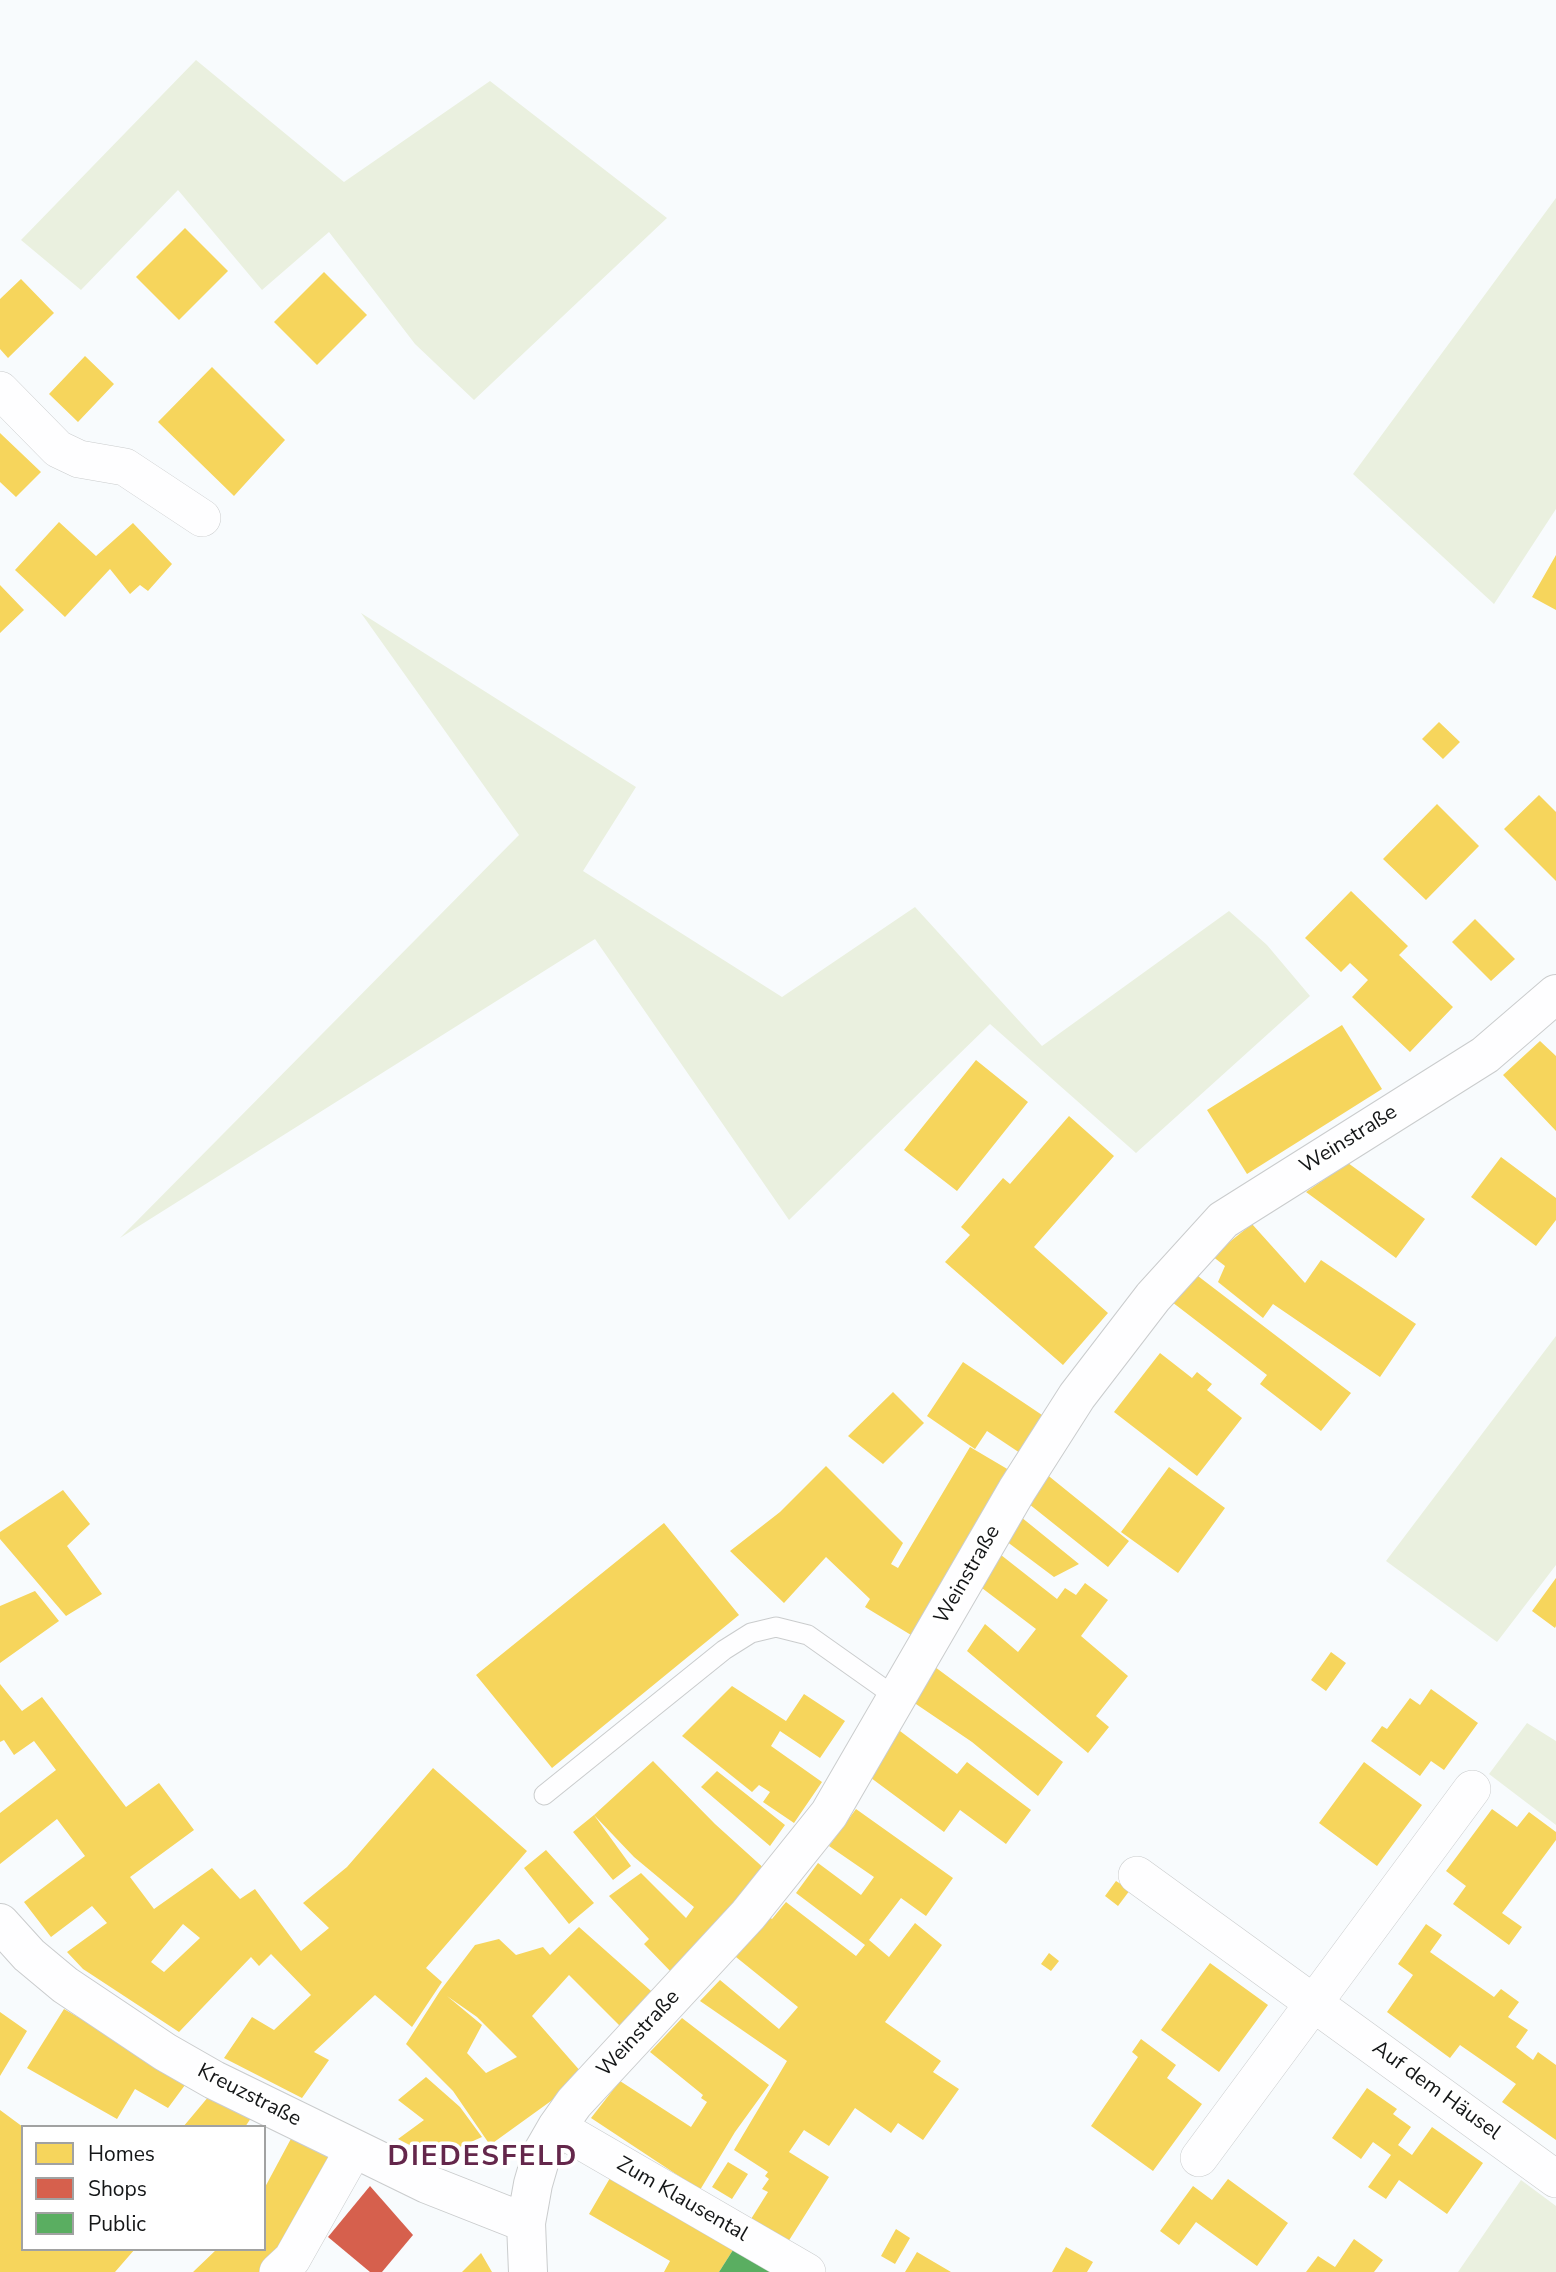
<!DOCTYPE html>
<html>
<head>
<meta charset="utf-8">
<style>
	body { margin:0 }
	#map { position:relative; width:1556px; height:2272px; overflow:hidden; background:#f8fbfd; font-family:"Nunito Sans",sans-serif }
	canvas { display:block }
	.legend { position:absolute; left:21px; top:2125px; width:245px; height:126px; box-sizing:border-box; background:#fff; border:2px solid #a1a2a2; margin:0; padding:9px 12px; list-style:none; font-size:21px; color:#141617 }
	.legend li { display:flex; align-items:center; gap:14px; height:35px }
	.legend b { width:35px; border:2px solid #a1a2a2 }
</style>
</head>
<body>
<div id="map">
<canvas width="1556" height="2272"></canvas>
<ul class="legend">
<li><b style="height:19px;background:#f6d55c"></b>Homes</li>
<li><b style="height:19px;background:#d6604d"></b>Shops</li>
<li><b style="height:19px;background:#5aae61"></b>Public</li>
</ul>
</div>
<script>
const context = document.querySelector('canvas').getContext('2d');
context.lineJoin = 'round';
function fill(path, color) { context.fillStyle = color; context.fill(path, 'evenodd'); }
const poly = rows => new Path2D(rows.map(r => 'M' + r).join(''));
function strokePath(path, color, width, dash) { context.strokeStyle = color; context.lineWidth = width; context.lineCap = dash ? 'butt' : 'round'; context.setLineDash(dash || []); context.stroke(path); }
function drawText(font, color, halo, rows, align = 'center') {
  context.font = font + ' "Nunito Sans",sans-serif'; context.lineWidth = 7; context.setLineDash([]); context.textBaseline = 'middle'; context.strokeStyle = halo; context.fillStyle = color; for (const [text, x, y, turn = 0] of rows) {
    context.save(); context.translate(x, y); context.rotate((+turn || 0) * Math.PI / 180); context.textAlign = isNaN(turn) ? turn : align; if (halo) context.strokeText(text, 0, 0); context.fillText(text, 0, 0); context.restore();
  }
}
const green = poly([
	[196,60,344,182,490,81,667,218,474,400,415,344,329,232,262,290,178,190,81,290,21,240],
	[1556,198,1556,509,1494,604,1353,474],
	[361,613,636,787,583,871,782,997,915,907,1042,1046,1229,911,1267,945,1310,996,1136,1153,990,1024,789,1220,595,939,120,1238,519,835],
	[1556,1336,1556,1565,1497,1642,1386,1561],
	[1527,1723,1556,1741,1556,1825,1489,1774],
	[1521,2180,1556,2206,1556,2272,1458,2272]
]);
const homes = poly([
	[185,228,228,271,179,320,136,277],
	[324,272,367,315,317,365,274,322],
	[21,279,54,313,8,358,0,349,0,299],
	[85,356,114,384,78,422,49,394],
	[212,367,285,440,234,496,158,422],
	[0,433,41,472,16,497,0,482],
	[59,522,96,556,133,523,172,564,148,591,140,585,130,594,110,569,65,617,15,570],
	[1556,555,1556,610,1532,597],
	[0,585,24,610,0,633],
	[1439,722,1460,742,1443,759,1422,739],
	[1539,795,1556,812,1556,881,1504,829],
	[1437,804,1479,846,1426,900,1383,859],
	[1351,891,1408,946,1399,955,1453,1007,1410,1052,1352,997,1368,980,1350,963,1341,972,1305,938],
	[1475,919,1515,959,1491,981,1452,942],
	[1342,1025,1382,1089,1247,1174,1207,1110],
	[1540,1041,1556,1056,1556,1131,1503,1075],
	[976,1060,1028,1102,957,1191,904,1150],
	[1069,1116,1114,1156,1034,1247,1108,1313,1063,1365,945,1262,970,1235,961,1227,1003,1178,1010,1184],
	[1501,1157,1556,1198,1556,1220,1536,1246,1471,1197],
	[1348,1163,1425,1219,1396,1258,1306,1192],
	[1252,1224,1305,1283,1321,1260,1416,1324,1380,1377,1273,1304,1263,1318,1218,1282,1225,1266,1212,1256],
	[1194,1273,1351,1393,1321,1431,1260,1384,1267,1375,1172,1302],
	[1160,1353,1192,1378,1197,1372,1212,1384,1207,1390,1242,1418,1197,1476,1114,1412],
	[963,1362,1045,1417,1020,1453,987,1431,975,1449,927,1416],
	[893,1392,924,1423,883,1464,848,1436],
	[970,1447,1009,1470,911,1635,865,1607,870,1599,826,1557,784,1603,730,1551,780,1512,826,1466,903,1543,891,1564,898,1568],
	[1169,1467,1225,1508,1178,1573,1121,1532],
	[1045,1473,1129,1541,1108,1567,1024,1500],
	[63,1490,90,1524,67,1546,102,1594,66,1616,0,1539,0,1532],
	[1021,1517,1079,1564,1054,1577,1006,1541],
	[664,1523,739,1615,552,1768,476,1675],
	[1001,1555,1057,1599,1065,1588,1076,1595,1085,1583,1108,1600,1081,1636,1128,1676,1096,1716,1109,1727,1088,1753,967,1651,985,1624,1018,1652,1036,1629,978,1585],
	[1556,1578,1556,1626,1555,1628,1532,1611],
	[35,1591,59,1621,0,1663,0,1606],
	[1331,1652,1346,1663,1326,1691,1311,1680],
	[935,1667,1063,1762,1038,1796,972,1742,913,1702],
	[0,1684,22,1711,42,1697,126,1807,159,1783,194,1830,130,1877,154,1909,212,1868,240,1899,255,1889,301,1951,329,1928,303,1903,347,1867,433,1768,527,1851,426,1968,442,1982,412,2027,375,1995,314,2052,329,2060,302,2098,224,2058,252,2017,274,2030,311,1995,271,1954,259,1966,251,1957,179,2032,83,1969,67,1952,107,1923,92,1906,51,1937,24,1902,85,1856,57,1819,0,1864,0,1813,56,1770,34,1741,14,1755,4,1740,0,1742],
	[183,1924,200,1938,164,1972,151,1962],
	[732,1686,786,1721,804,1694,845,1721,820,1758,780,1731,771,1746,822,1782,794,1823,763,1802,770,1792,759,1785,752,1792,682,1736],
	[1431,1689,1478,1723,1444,1770,1431,1761,1420,1776,1371,1741,1382,1726,1387,1729,1410,1698,1420,1705],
	[900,1731,957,1774,967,1762,1031,1810,1006,1844,960,1810,944,1832,867,1775],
	[653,1761,715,1824,767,1871,675,1976,644,1944,649,1939,609,1896,641,1873,686,1918,694,1907,634,1857,594,1815],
	[1364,1762,1422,1805,1377,1866,1319,1823],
	[717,1771,785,1825,770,1846,701,1787],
	[856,1809,953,1878,926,1916,901,1898,869,1940,889,1957,915,1923,942,1945,885,2022,941,2061,933,2072,959,2089,923,2140,898,2123,891,2133,855,2108,829,2146,804,2130,789,2152,829,2177,788,2242,751,2219,768,2192,762,2189,769,2179,765,2176,768,2172,734,2150,787,2061,700,2001,720,1980,779,2029,798,2007,731,1953,764,1913,772,1919,786,1902,856,1956,865,1945,796,1893,818,1863,861,1895,874,1877,829,1846],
	[1492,1809,1517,1827,1529,1812,1556,1832,1556,1840,1502,1913,1522,1927,1509,1945,1453,1904,1466,1886,1446,1871],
	[594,1815,631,1866,613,1880,573,1832],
	[546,1850,594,1903,569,1924,524,1868],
	[1116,1881,1130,1890,1118,1906,1105,1896],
	[1426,1924,1442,1935,1430,1952,1494,1997,1501,1989,1519,2002,1508,2017,1528,2030,1516,2047,1533,2060,1538,2052,1556,2065,1556,2140,1502,2102,1516,2084,1460,2045,1450,2058,1387,2012,1413,1975,1398,1964],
	[579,1927,659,1998,625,2031,569,1975,532,2016,582,2073,551,2101,490,2145,453,2091,406,2044,440,1991,475,1945,499,1939,516,1955,543,1947,550,1955],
	[447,1996,477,2017,517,2057,486,2073,467,2053,482,2025],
	[1049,1953,1059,1961,1051,1971,1041,1964],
	[1210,1963,1268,2005,1219,2072,1161,2030],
	[64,2009,188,2081,168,2108,135,2089,117,2119,27,2068],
	[0,2012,27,2031,0,2076],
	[682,2018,769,2085,735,2132,700,2190,591,2118,620,2081,691,2127,707,2102,701,2098,703,2095,650,2052],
	[1141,2039,1176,2065,1167,2078,1202,2104,1153,2171,1091,2126,1138,2057,1132,2052],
	[426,2077,460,2107,482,2137,435,2158,398,2139,424,2120,398,2100],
	[1367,2088,1397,2109,1393,2114,1411,2127,1398,2145,1412,2155,1432,2127,1483,2163,1447,2214,1399,2180,1386,2199,1368,2187,1391,2155,1373,2142,1361,2159,1332,2138],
	[209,2096,251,2118,245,2127,183,2127],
	[0,2110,23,2127,23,2249,135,2249,115,2272,0,2272],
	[293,2135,340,2158,267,2272,193,2272,217,2249,264,2249,264,2189],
	[728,2162,748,2174,732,2199,712,2187],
	[610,2178,733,2250,719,2272,664,2272,670,2261,589,2214],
	[1228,2179,1288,2223,1257,2266,1196,2222,1179,2245,1160,2231,1193,2186,1212,2200],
	[896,2229,910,2238,895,2264,881,2256],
	[1354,2239,1383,2260,1374,2272,1306,2272,1318,2256,1335,2267],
	[1066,2247,1093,2262,1087,2272,1052,2272],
	[917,2252,951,2272,905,2272],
	[481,2253,492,2272,462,2272]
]);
const shops = poly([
	[370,2186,413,2235,382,2272,370,2272,328,2237]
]);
const public = poly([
	[733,2250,773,2272,719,2272]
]);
const lane = poly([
	[544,1795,724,1650,751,1633,776,1627,808,1635,897,1698]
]);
const street = poly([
	[0,390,58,449,79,459,125,467,202,518],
	[1137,1875,1556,2179],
	[557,2127,807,2272],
	[1199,2158,1472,1789],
	[278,2272,292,2259,354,2149]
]);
const secondary = poly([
	[0,1923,29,1955,65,1985,165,2052,214,2080,427,2184,526,2223],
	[528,2272,526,2223,533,2184,542,2153,557,2127,574,2103,748,1915,829,1814,1017,1490,1077,1396,1153,1297,1223,1220,1485,1055,1556,994]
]);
const streetNames = [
	["Weinstraße",1349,1140,-32],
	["Weinstraße",968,1575,-60],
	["Weinstraße",639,2034,-47],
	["Auf dem Häusel",1436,2091,36],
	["Kreuzstraße",249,2096,27],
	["Zum Klausental",682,2200,30]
];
const districtNames = [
	["DIEDESFELD",483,2158]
];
fill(green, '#eaf0df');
fill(homes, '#f6d55c');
fill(shops, '#d6604d');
fill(public, '#5aae61');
strokePath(lane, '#cacccd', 21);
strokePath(street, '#cacccd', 38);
strokePath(secondary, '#cacccd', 40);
strokePath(lane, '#fefeff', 19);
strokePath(street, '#fefeff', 37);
strokePath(secondary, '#fefeff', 38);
drawText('21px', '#141617', '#fff', streetNames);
context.letterSpacing = '2px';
drawText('bold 28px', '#64274b', '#fff', districtNames);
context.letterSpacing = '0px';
</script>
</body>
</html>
